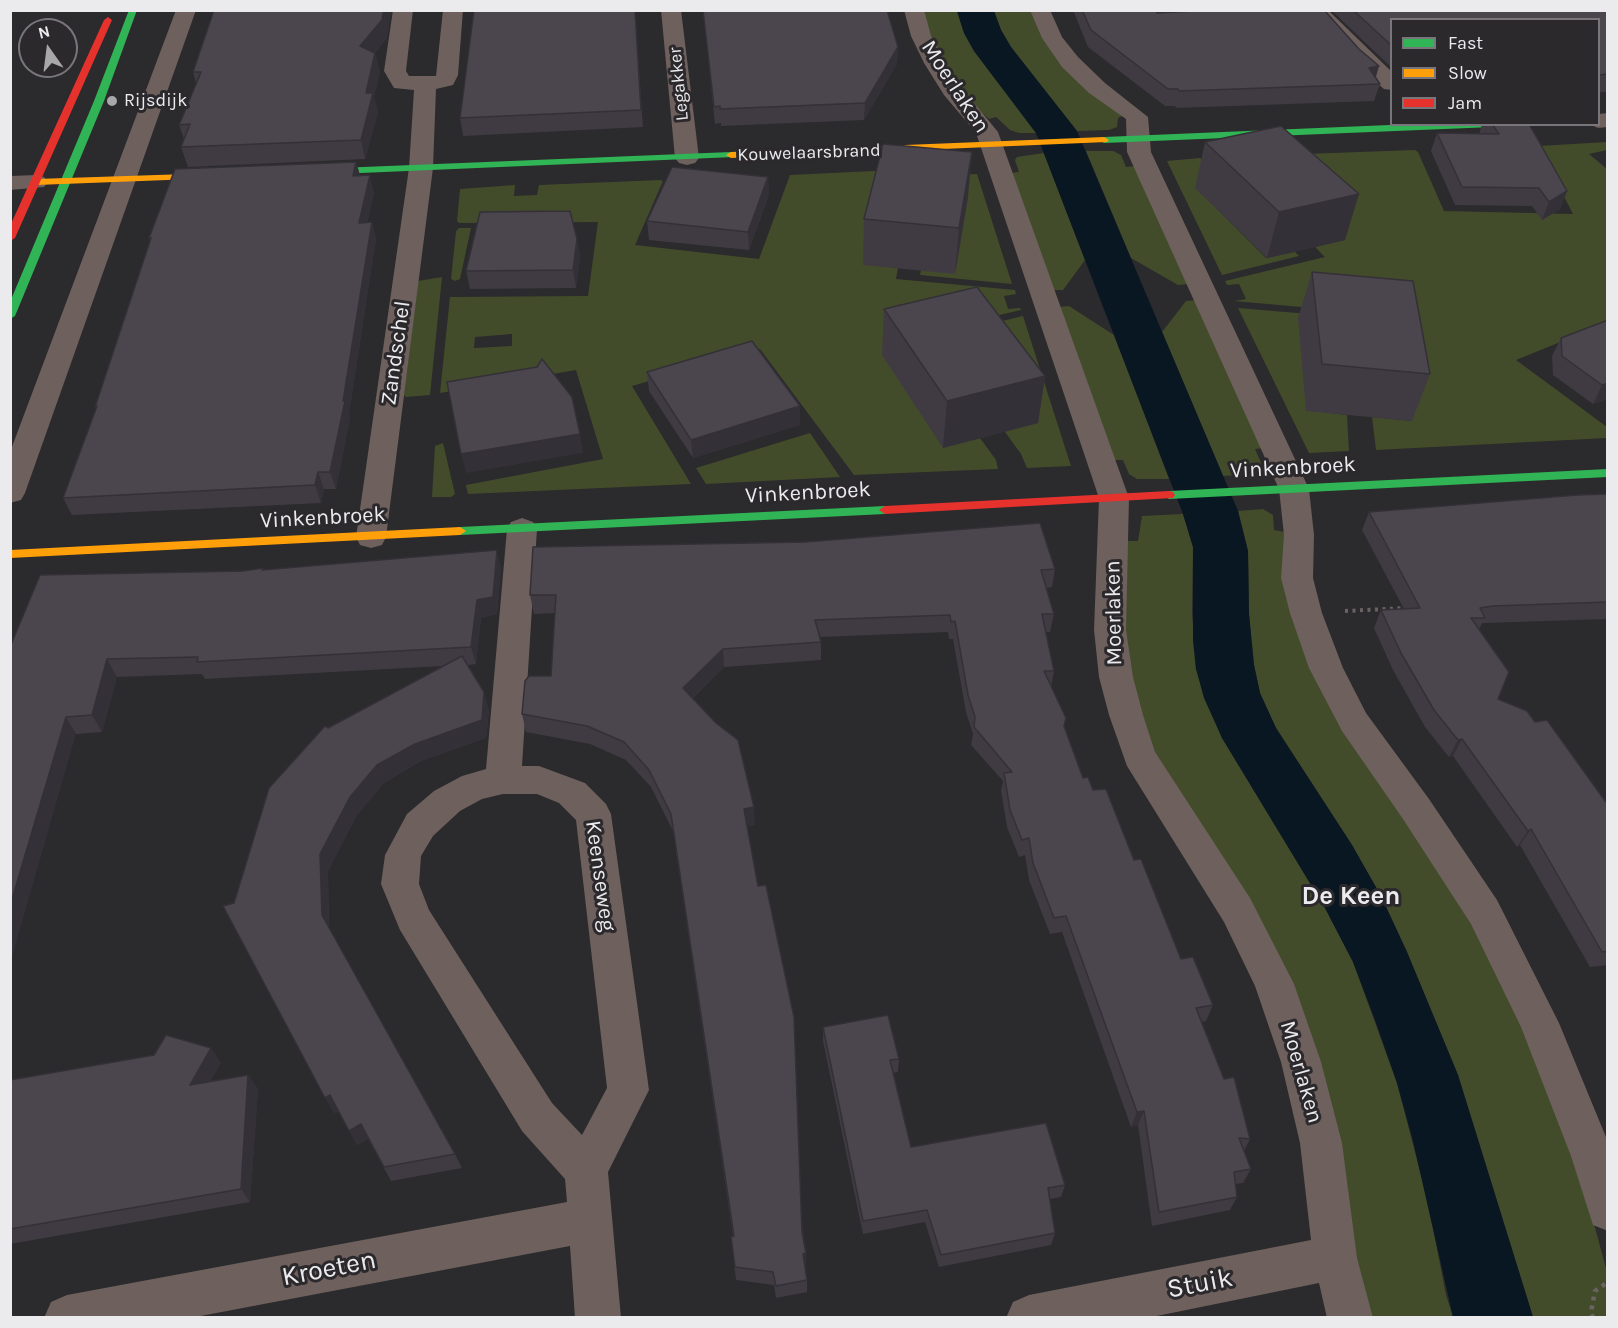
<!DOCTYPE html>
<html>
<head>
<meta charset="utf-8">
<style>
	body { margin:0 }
	#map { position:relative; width:1618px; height:1328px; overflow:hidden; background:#2b2a2c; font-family:Karla,sans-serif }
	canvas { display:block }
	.frame { position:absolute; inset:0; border:12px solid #ebeaed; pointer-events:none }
	.legend { position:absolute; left:1390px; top:18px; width:210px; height:108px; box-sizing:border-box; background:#2c292d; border:2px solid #78767a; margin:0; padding:8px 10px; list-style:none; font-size:18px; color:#ebeaed }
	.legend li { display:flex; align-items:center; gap:12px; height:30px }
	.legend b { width:30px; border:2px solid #78767a }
	.north { position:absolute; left:18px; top:18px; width:60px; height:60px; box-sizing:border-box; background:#2c292d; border:2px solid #78767a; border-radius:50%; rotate:346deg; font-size:16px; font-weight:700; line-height:24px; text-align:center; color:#ebeaed }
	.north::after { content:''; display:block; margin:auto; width:21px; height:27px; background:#a8a7a9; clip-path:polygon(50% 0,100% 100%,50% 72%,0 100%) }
</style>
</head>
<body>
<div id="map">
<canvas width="1618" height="1328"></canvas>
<div class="frame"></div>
<ul class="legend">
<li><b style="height:8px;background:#30b455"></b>Fast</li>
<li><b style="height:8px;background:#ff9f0a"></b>Slow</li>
<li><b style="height:8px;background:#e5322d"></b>Jam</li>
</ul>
<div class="north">N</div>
</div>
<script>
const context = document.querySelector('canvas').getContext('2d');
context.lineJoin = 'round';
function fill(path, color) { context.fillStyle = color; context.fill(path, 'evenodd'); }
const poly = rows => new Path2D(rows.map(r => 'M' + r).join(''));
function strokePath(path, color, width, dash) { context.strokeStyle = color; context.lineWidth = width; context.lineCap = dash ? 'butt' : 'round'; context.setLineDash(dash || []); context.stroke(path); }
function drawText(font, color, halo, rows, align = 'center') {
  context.font = font + ' Karla,sans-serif'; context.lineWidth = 6; context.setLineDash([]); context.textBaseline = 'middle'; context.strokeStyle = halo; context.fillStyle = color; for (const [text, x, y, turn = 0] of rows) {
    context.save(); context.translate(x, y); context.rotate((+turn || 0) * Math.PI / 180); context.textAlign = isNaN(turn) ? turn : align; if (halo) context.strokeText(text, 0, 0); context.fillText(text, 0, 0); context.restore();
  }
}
const green = poly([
	[921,11,957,11,964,33,974,51,1036,133,1019,133,1010,130,996,117,989,119,969,100,939,59],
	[994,11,1032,11,1124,115,1118,118,1117,127,1109,130,1077,131,1011,47,1001,30],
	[1607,142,1607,150,1589,154,1607,169,1607,323,1516,360,1607,427,1607,438,1376,450,1372,417,1411,421,1357,312,1234,301,1246,299,1239,284,1227,285,1225,281,1325,257,1315,247,1344,240,1220,157,1415,150,1418,152,1444,211,1573,214,1538,146],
	[1086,151,1113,151,1121,155,1126,167,1135,166,1189,284,1178,285,1131,258],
	[1044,153,1085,260,1063,290,1052,290,1010,173,1019,172,1015,160,1017,157],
	[1200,158,1224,181,1196,188,1266,258,1295,252,1299,256,1222,275,1167,161],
	[916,169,896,279,1015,290,1016,294,1004,296,1008,309,1020,308,1021,310,910,336,943,447,980,438,996,460,998,469,854,475,760,349,632,386,691,484,468,494,466,485,603,459,576,370,440,393,450,297,588,296,598,222,459,223,457,221,460,189,515,185,514,196,537,195,539,185,660,180,663,181,635,245,759,259,790,175],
	[512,334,512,346,474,348,475,337],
	[977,174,1012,284,920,275,940,176],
	[459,228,471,228,460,279,455,281,451,279,456,231],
	[442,277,430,395,406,397,404,395,418,281],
	[1196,300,1264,448,1255,449,1262,465,1259,472,1255,474,1223,476,1162,332,1186,301],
	[1069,306,1114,335,1169,479,1137,479,1129,474,1123,460,1112,460,1058,307],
	[1238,308,1333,316,1306,410,1347,415,1349,451,1309,453],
	[1023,316,1071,466,1027,468,1021,454,936,337],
	[810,433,840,477,706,484,696,468],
	[443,443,455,494,451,497,432,497,435,446],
	[1263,509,1273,515,1274,530,1285,532,1394,799,1510,986,1584,1187,1607,1272,1607,1317,1533,1317,1458,1075,1407,952,1381,896,1352,845,1276,728,1260,693,1254,665,1249,614,1248,551,1238,511],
	[1183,514,1193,547,1192,612,1196,669,1222,738,1325,908,1353,962,1397,1083,1428,1202,1446,1295,1453,1317,1365,1317,1342,1168,1153,758,1124,644,1127,541,1138,541,1142,516]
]);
const water = poly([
	[957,11,994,11,1001,30,1011,47,1077,131,1238,511,1248,551,1249,614,1254,665,1260,693,1276,728,1352,845,1381,896,1407,952,1458,1075,1533,1317,1453,1317,1413,1141,1397,1083,1375,1020,1353,962,1325,908,1222,738,1204,698,1196,669,1193,641,1193,547,1183,514,1036,133,974,51,964,33]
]);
const pathFar1 = poly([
	[1345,611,1406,608]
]);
const path = poly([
	[1593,1318,1591,1312,1595,1291,1608,1282]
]);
const street = poly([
	[176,10,196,10,25,493,21,500,10,503,10,452,176,10],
	[393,10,413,10,406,71,409,76,436,76,443,10,463,10,458,75,453,85,436,89,433,168,386,537,382,545,371,548,360,545,356,537,409,168,414,90,394,88,384,71,393,10],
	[661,10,681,10,699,158,695,163,687,165,679,163,675,158,661,10],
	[904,10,924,10,931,36,946,63,961,87,998,132,1129,498,1126,630,1133,677,1143,715,1155,752,1250,898,1294,984,1321,1062,1342,1143,1357,1258,1373,1318,1327,1318,1319,1283,1147,1318,1006,1318,1013,1302,1029,1295,1311,1240,1300,1143,1281,1062,1255,986,1224,922,1127,766,1109,715,1099,677,1094,630,1099,498,976,133,944,95,924,63,911,36,904,10],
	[1030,10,1050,10,1062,37,1078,57,1105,83,1148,117,1151,152,1309,489,1314,535,1313,578,1322,613,1343,668,1366,713,1429,799,1497,900,1559,1023,1608,1142,1608,1231,1593,1225,1571,1156,1521,1027,1471,924,1403,819,1342,731,1309,668,1290,613,1281,578,1284,535,1279,489,1127,152,1126,119,1089,93,1062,67,1042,38,1030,10],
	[1306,10,1328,10,1392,72,1392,90,1384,89,1356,65,1306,10],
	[1608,113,1608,127,1598,128,1589,124,1598,124,1598,114,1608,113],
	[36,175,44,177,48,182,44,187,10,190,10,176,36,175],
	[522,518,533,522,537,529,522,766,539,766,585,783,606,804,611,814,649,1090,608,1172,621,1318,575,1318,570,1246,190,1318,44,1318,51,1302,67,1295,567,1202,565,1179,522,1131,400,930,381,884,385,855,407,814,434,791,462,776,486,769,507,529,511,522,522,518],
	[503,794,537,794,559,803,576,820,607,1088,582,1135,552,1103,429,910,419,884,421,856,433,836,460,811,482,799,503,794]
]);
const fast = poly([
	[129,10,137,10,104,101,15,316,10,319,10,302,94,101,129,10],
	[1413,124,1497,124,1493,127,1104,143,1099,140,1104,137,1413,124],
	[731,152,734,153,734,157,314,175,309,172,314,169,731,152],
	[1608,469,1608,477,1169,499,1163,495,1169,491,1608,469],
	[885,506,891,510,885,514,460,535,454,531,460,527,885,506]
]);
const slow = poly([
	[1104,137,1109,140,1107,142,731,158,726,155,731,152,1104,137],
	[217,173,222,176,220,178,36,185,31,182,36,179,217,173],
	[460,527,466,531,460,535,10,558,10,550,460,527]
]);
const jam = poly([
	[108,17,112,20,15,238,10,241,10,226,104,20,108,17],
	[1169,491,1173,492,1175,495,1173,498,885,514,879,510,885,506,1169,491]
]);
const wall = poly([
	[214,10,391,10,387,38,375,53,380,72,374,97,378,112,365,159,188,167,181,147,184,139,179,125,196,83,193,72],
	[635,10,643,127,463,136,460,118],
	[703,10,898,47,897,64,864,120,721,126,721,123,715,124],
	[1073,10,1156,10,1157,13,1376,78,1380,84,1374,101,1176,108,1175,106,1165,106,1088,47],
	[1331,10,1608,10,1608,92,1599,92,1599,20,1392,20,1392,68],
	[1482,124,1529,124,1567,191,1560,209,1542,220,1532,206,1455,205,1431,151,1437,133,1479,134],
	[1205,142,1345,240,1267,258,1195,188],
	[356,162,360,175,374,192,367,223,372,222,376,239,349,414,350,418,336,489,324,489,321,503,72,515,63,498,96,409,95,407,150,241,149,238],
	[768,177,769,195,749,250,649,240,647,221],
	[968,197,955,274,863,265,864,219],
	[577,239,580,257,576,288,470,289,466,271],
	[1312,272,1430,374,1412,421,1306,411,1298,318],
	[884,309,1045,376,1038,423,943,448,882,355],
	[1608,320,1608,399,1593,404,1553,375,1552,356,1561,338],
	[647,372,800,425,693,458,649,391],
	[1608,494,1608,619,1484,623,1482,623,1479,630,1498,699,1535,722,1608,805,1608,965,1590,967,1520,845,1517,847,1453,756,1449,757,1425,727,1393,670,1374,628,1381,610,1404,609,1362,530,1369,512],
	[263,568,264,570,501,568,497,614,481,618,476,664,468,665,489,710,486,738,421,761,384,783,357,815,328,871,329,929,455,1154,462,1168,391,1181,368,1139,357,1145,338,1111,334,1113,234,903,328,728,443,666,205,679,202,674,117,677,102,732,76,734,10,647,243,571],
	[1055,569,1052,587,1046,588,1054,614,1050,632,1046,632,1054,671,1051,687,1064,727,1083,778,1093,790,1134,860,1181,959,1213,1005,1206,1021,1201,1022,1224,1079,1250,1139,1244,1151,1251,1169,1243,1183,1236,1184,1237,1197,1230,1210,1152,1226,1138,1125,1131,1127,1062,932,1050,934,1029,880,1025,855,1019,857,1007,827,1001,790,1003,781,971,745,973,734,966,712,953,639,949,639,948,632,820,637,821,642,821,660,724,667,693,698,755,825,747,826,806,1253,806,1266,805,1266,807,1280,807,1292,776,1298,774,1285,736,1280,731,1237,733,1236,673,831,651,787,626,760,590,744,526,732,522,714,551,676,555,613,534,614,530,595],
	[823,1027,899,1059,898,1072,893,1073,911,1147,1065,1185,1061,1197,1050,1199,1055,1233,1051,1245,939,1267,925,1222,863,1234,823,1041],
	[221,1063,210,1081,248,1075,258,1089,250,1202,10,1244,10,1080]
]);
const shadedWall = poly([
	[384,10,391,10,387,38,364,65,360,46],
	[898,47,897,64,864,120,865,103],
	[375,53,380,72,374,97,378,112,365,159,361,140,366,93],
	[1379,66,1374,84,1369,68],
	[972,152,968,197,955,274,959,228],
	[356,162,361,179,353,176],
	[370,175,374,192,364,240,359,223],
	[768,177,769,195,749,250,748,232],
	[1567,191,1560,209,1542,220,1549,202],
	[1359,194,1345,240,1267,258,1279,212],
	[372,222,376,239,349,414,350,418,336,489,330,472,343,401],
	[577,239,580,257,576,288,573,270],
	[1045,376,1038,423,943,448,947,401],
	[1608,383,1608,399,1593,404,1602,385],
	[800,406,800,425,693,458,691,440],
	[580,434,583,453,466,473,461,454],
	[318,472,324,489,321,503,315,485],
	[497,550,501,568,497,614,481,618,476,664,471,647,477,600],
	[723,649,724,667,685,705,683,688],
	[107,659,117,677,102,732,92,715],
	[484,692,489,710,486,738,421,761,384,783,357,815,328,871,329,932,322,915,320,854,350,797,377,765],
	[66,717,76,734,10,964,10,906],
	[1462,739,1453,756,1449,757,1458,740],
	[754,807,755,825,745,826,744,809],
	[1531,829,1520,845,1517,847,1528,831],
	[211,1048,221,1063,200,1099,190,1085],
	[248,1075,258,1089,250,1202,241,1189],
	[330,1095,339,1110,334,1113,325,1098],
	[1144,1111,1138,1125,1131,1127,1137,1112],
	[361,1124,368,1139,357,1145,349,1131],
	[806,1253,806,1266,803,1267,803,1254]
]);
const building = poly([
	[214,10,384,10,382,20,360,46,375,53,366,93,373,93,361,140,181,147,190,124,179,125,201,72,193,72,214,10],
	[474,10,635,10,641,110,460,118,474,10],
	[703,10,887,10,898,47,865,103,720,109,720,106,714,107,703,10],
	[1082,10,1156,10,1157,13,1212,10,1324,10,1359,49,1379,66,1369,68,1380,84,1179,91,1178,89,1168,89,1091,30,1082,10],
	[1353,10,1608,10,1608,74,1599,75,1599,20,1392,20,1392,46,1353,10],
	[1492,124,1529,124,1567,191,1549,202,1539,188,1462,187,1437,133,1499,134,1492,124],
	[1281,126,1359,194,1279,212,1205,142,1281,126],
	[883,144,972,152,959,228,864,219,883,144],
	[356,162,353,176,370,175,359,223,372,222,343,401,345,401,330,472,318,472,315,485,63,498,97,406,95,407,151,238,149,238,175,169,356,162],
	[672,167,768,177,748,232,647,221,672,167],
	[570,211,577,239,573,270,466,271,480,212,570,211],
	[1312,272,1413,281,1430,374,1322,364,1312,272],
	[977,287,1045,376,947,401,884,309,977,287],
	[1608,320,1608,383,1602,385,1562,356,1561,338,1608,320],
	[752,341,800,406,691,440,647,372,752,341],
	[542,359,572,397,580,434,461,454,447,382,537,367,542,359],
	[1608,494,1608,602,1493,606,1480,608,1485,618,1471,618,1509,672,1498,699,1527,711,1535,722,1547,720,1608,805,1608,951,1602,952,1531,829,1528,831,1462,739,1458,740,1434,710,1401,653,1381,610,1420,608,1369,512,1577,495,1608,494],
	[1040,523,1055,569,1041,570,1054,614,1042,614,1054,671,1044,671,1066,718,1064,726,1083,778,1088,777,1093,790,1106,789,1134,860,1141,859,1181,959,1193,957,1213,1005,1196,1008,1224,1079,1234,1077,1250,1139,1239,1138,1251,1169,1234,1172,1237,1197,1159,1212,1144,1111,1137,1112,1066,916,1054,918,1033,863,1029,838,1022,840,1010,810,1004,773,1012,772,974,727,975,717,968,695,955,621,951,622,950,615,815,620,821,642,723,649,683,688,716,723,738,740,754,807,744,809,758,886,766,885,794,1017,802,1232,806,1253,803,1254,807,1280,776,1286,773,1272,735,1267,731,1237,734,1236,671,814,649,770,624,742,587,726,522,714,525,681,529,676,551,676,556,595,530,595,533,547,805,542,1040,523],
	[497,550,493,597,477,600,471,647,197,662,198,657,107,659,92,715,66,717,10,906,10,647,40,575,243,571,263,568,262,570,497,550],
	[462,656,484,692,482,720,415,744,377,765,350,797,320,854,322,915,455,1154,384,1167,361,1124,349,1131,330,1095,325,1098,223,906,234,903,269,788,325,726,328,728,462,656],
	[888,1015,899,1059,890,1060,911,1147,1046,1123,1065,1185,1048,1188,1055,1233,941,1255,927,1210,863,1221,823,1027,888,1015],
	[166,1035,211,1048,190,1085,248,1075,241,1189,10,1229,10,1080,154,1055,166,1035]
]);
const markers = [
	[112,101,6,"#a8a7a9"]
];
const farStreetnames = [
	["Legakker",679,84,-96],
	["Kouwelaarsbrand",809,153,-2]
];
const farPoinames = [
	["Rijsdijk",124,101]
];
const streetNames = [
	["Moerlaken",955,87,57],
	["Zandschel",396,353,-82],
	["Vinkenbroek",1293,468,-3],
	["Vinkenbroek",808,493,-3],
	["Vinkenbroek",323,518,-3],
	["Moerlaken",1114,613,-91],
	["Keenseweg",600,876,82],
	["Moerlaken",1301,1072,74]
];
const quarterNames = [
	["De Keen",1351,897]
];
const nearStreetnames = [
	["Kroeten",329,1269,-11],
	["Stuik",1200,1284,-11]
];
fill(green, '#434c2a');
fill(water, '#081721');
strokePath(pathFar1, '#6b6363', 4, [3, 4.5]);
strokePath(path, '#6b6363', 4.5, [4, 5]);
fill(street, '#6d605d');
fill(fast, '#30b455');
fill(slow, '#ff9f0a');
fill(jam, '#e5322d');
fill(wall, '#403b43');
fill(shadedWall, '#343037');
fill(building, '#4b454e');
strokePath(building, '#343037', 1.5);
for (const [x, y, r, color] of markers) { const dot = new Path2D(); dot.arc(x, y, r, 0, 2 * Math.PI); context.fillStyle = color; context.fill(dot); strokePath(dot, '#2c292d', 2); }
drawText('18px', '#ebeaed', '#2c292d', farStreetnames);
drawText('18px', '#ebeaed', '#2c292d', farPoinames, 'left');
drawText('22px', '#ebeaed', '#2c292d', streetNames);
drawText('bold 26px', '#ebeaed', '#2c292d', quarterNames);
drawText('27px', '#ebeaed', '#2c292d', nearStreetnames);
</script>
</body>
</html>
